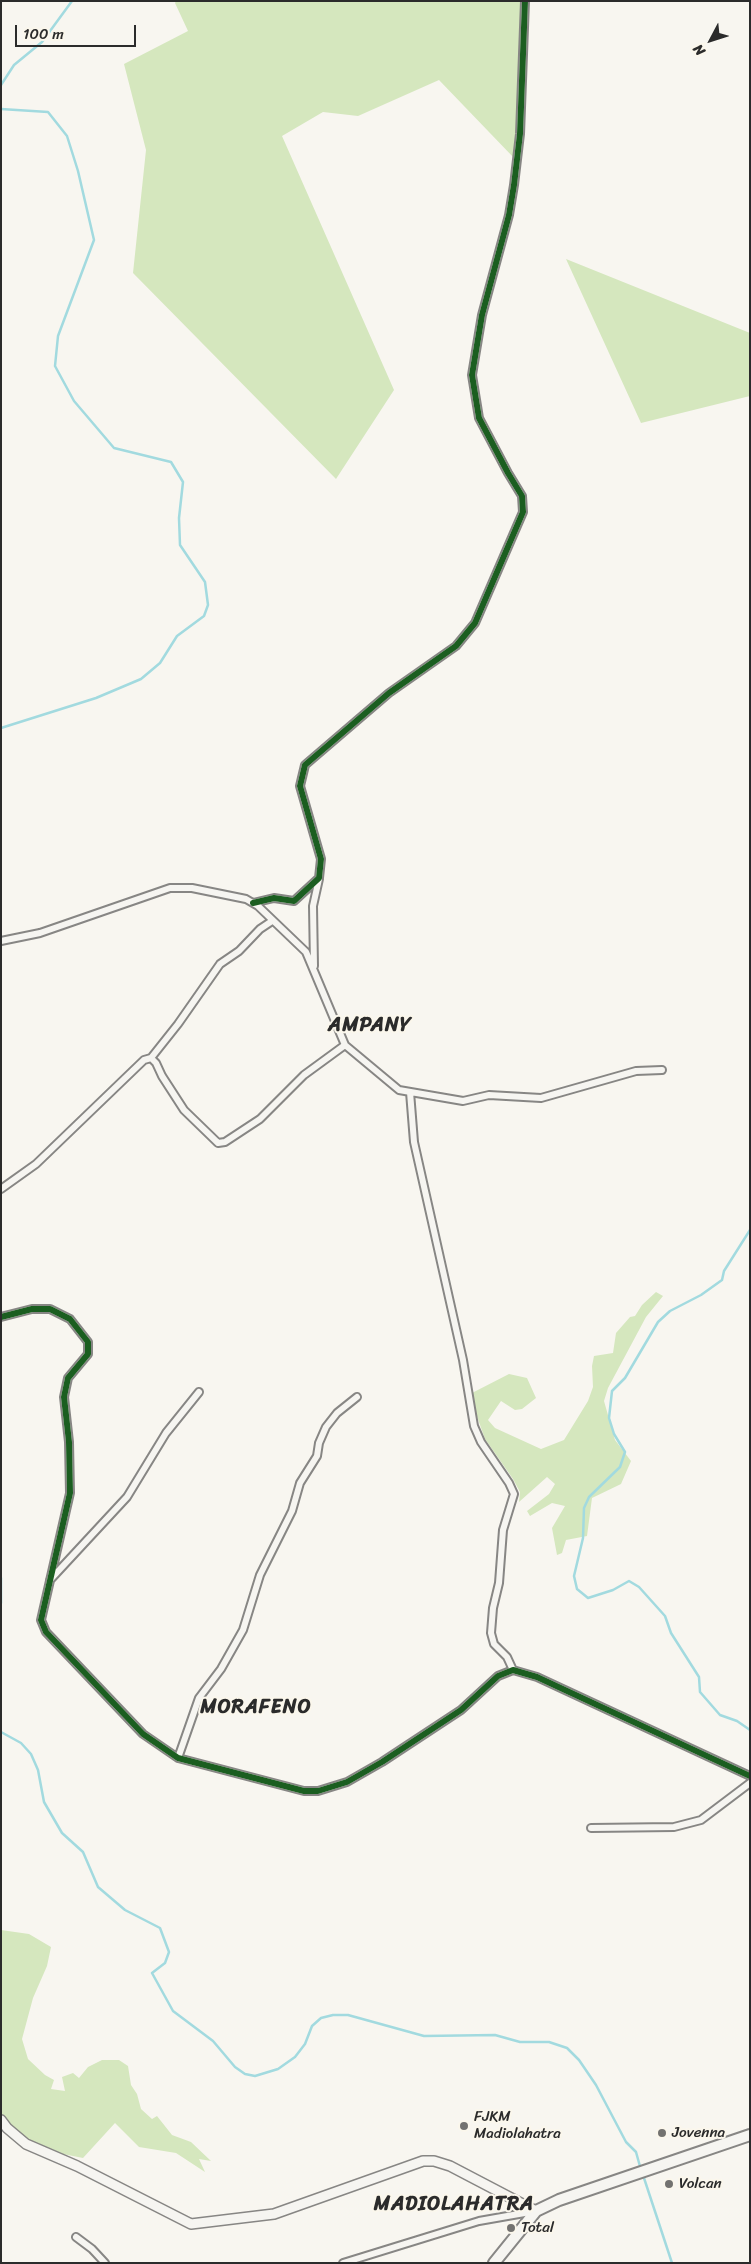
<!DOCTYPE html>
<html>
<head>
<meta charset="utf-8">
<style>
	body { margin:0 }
	#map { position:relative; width:751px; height:2264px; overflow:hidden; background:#f8f6f0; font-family:Sriracha,sans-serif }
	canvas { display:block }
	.frame { position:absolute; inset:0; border:2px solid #2b2b2b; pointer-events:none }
	.north { position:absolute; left:686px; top:15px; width:50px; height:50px; -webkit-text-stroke:4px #fbf7ec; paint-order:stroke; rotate:230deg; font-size:14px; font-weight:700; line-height:20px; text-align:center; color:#2b2b2b }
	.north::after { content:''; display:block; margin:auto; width:18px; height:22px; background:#2b2b2b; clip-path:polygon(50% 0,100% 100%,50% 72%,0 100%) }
	.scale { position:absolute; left:15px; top:25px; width:121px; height:22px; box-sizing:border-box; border:2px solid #2b2b2b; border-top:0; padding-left:6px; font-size:15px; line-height:18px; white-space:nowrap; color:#2b2b2b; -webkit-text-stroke:4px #fbf7ec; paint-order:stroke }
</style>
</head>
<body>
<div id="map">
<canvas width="751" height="2264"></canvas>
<div class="frame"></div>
<div class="north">N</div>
<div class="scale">100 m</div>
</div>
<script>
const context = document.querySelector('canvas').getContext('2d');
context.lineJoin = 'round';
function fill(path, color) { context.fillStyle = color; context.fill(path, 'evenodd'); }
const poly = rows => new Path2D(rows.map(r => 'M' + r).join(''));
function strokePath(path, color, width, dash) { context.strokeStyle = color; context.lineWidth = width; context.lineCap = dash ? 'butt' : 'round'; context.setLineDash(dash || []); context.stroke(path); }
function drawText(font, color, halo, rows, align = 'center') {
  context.font = font + ' Sriracha,sans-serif'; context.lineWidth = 4; context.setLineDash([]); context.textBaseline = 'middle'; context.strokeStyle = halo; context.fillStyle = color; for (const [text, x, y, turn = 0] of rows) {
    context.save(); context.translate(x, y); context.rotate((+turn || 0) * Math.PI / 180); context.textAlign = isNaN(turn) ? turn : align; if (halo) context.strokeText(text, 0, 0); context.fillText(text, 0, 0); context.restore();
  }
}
const green = poly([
	[176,1,528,1,514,158,439,80,358,116,323,112,282,136,394,390,336,479,133,273,146,150,124,64,188,31,175,3],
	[566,259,750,333,750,396,641,423],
	[656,1292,663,1296,646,1317,608,1388,604,1401,615,1440,631,1461,621,1484,592,1498,587,1536,566,1540,562,1553,557,1555,552,1528,565,1506,552,1503,530,1516,527,1511,549,1494,555,1484,547,1477,519,1502,520,1492,513,1479,485,1439,473,1405,472,1393,509,1374,527,1378,536,1398,522,1409,515,1410,501,1401,488,1420,495,1428,541,1449,564,1440,588,1401,593,1387,592,1366,594,1356,613,1353,616,1333,630,1317,635,1316,642,1305],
	[1,1930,29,1934,51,1947,47,1966,33,1998,22,2039,28,2059,45,2075,54,2080,51,2089,65,2091,62,2077,73,2073,79,2078,88,2067,102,2060,119,2060,128,2066,131,2085,137,2094,141,2109,152,2119,157,2116,172,2135,191,2142,211,2161,199,2159,205,2172,176,2153,139,2147,115,2123,83,2158,63,2154,28,2140,11,2126,1,2114]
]);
const stream = poly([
	[1,85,14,65,42,42,72,1],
	[1,109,48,112,67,136,78,171,94,240,58,336,55,366,74,401,114,448,171,462,183,482,179,518,180,545,205,582,208,605,204,616,177,636,160,663,141,679,96,698,1,728],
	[750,1230,724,1271,722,1280,701,1295,670,1311,658,1322,625,1378,612,1391,609,1418,614,1434,625,1452,620,1467,589,1497,584,1508,583,1538,574,1576,577,1589,588,1598,613,1590,629,1581,639,1587,665,1616,671,1633,699,1677,700,1692,720,1715,737,1721,750,1730],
	[1,1578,1,1603],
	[1,1732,21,1743,31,1754,38,1770,44,1802,62,1833,83,1852,98,1887,125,1910,160,1928,169,1952,165,1963,152,1973,173,2011,213,2041,235,2067,245,2074,255,2076,278,2069,295,2057,305,2044,312,2026,321,2018,333,2015,348,2015,424,2036,495,2035,520,2042,549,2042,567,2048,579,2060,596,2085,626,2142,636,2152,641,2170],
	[643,2175,672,2263]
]);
const minor = poly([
	[253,903,274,898,294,901,319,878,321,859,300,786,305,765,389,693,456,646,475,623,523,512,522,496,508,473,479,418,472,375,482,315,509,215,514,185,520,134,525,1],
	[1,941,40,933,170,888,192,888,246,899,258,906,306,952,345,1045,399,1090,463,1101,489,1095,541,1098,636,1071,662,1070],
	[314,966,313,906,319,879],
	[151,1058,178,1024,220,964,239,951,260,929,272,921],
	[410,1092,414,1142,463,1360,474,1426,481,1442,509,1483,514,1494,503,1530,499,1583,493,1608,491,1633,494,1644,507,1657,513,1670],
	[1,1189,36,1164,144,1060,151,1058,156,1063,162,1076,184,1110,218,1143,225,1142,260,1119,304,1075,345,1045],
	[1,1317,32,1309,50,1309,70,1319,88,1342,88,1354,68,1378,64,1397,69,1442,70,1493,41,1620,46,1632,143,1734,178,1758,304,1791,318,1791,347,1782,382,1762,461,1710,498,1676,513,1670,537,1677,750,1776],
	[50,1580,127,1497,166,1433,199,1392],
	[178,1758,199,1698,221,1669,243,1630,260,1575,292,1511,300,1483,317,1456,319,1443,326,1427,337,1413,357,1397],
	[591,1828,674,1827,701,1820,750,1783],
	[76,2237,92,2249,105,2263],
	[343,2263,479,2221,536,2211]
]);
const tertiary = poly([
	[1,2120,7,2128,26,2144,77,2166,191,2224,274,2214,423,2161,434,2161,450,2166,536,2211]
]);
const primary = poly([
	[494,2263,536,2211,559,2200,750,2135]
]);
const cycleway = poly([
	[253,903,274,898,294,901,319,878,321,859,300,786,305,765,389,693,456,646,475,623,523,512,522,496,508,473,479,418,472,375,482,315,509,215,514,185,520,134,525,1],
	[1,1317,32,1309,50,1309,70,1319,88,1342,88,1354,68,1378,64,1397,69,1442,70,1493,41,1620,46,1632,143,1734,178,1758,304,1791,318,1791,347,1782,382,1762,461,1710,498,1676,513,1670,537,1677,750,1776]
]);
const markers = [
	[464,2126,5,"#737270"],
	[662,2133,5,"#737270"],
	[669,2184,5,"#737270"],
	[511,2228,5,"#737270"]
];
const poiNames = [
	["FJKM",474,2117],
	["Madiolahatra",474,2134],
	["Jovenna",672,2133],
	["Volcan",679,2184],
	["Total",521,2228]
];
const districtNames = [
	["AMPANY",370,1026],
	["MORAFENO",256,1708],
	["MADIOLAHATRA",454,2205]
];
fill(green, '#d5e7be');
strokePath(stream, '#a2dadf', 2.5);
strokePath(minor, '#878684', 10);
strokePath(tertiary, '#878684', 12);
strokePath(primary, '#878684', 14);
strokePath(minor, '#f6f5f1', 6);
strokePath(tertiary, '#f6f5f1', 9);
strokePath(primary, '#f6f5f1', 10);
strokePath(cycleway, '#1b5e20', 6);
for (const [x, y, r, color] of markers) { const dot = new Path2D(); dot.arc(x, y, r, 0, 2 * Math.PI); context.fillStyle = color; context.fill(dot); strokePath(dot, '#fbf7ec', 2); }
drawText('15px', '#2b2b2b', '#fbf7ec', poiNames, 'left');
context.letterSpacing = '1px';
drawText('bold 20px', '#2b2b2b', '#fbf7ec', districtNames);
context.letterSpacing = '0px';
</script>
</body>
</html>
